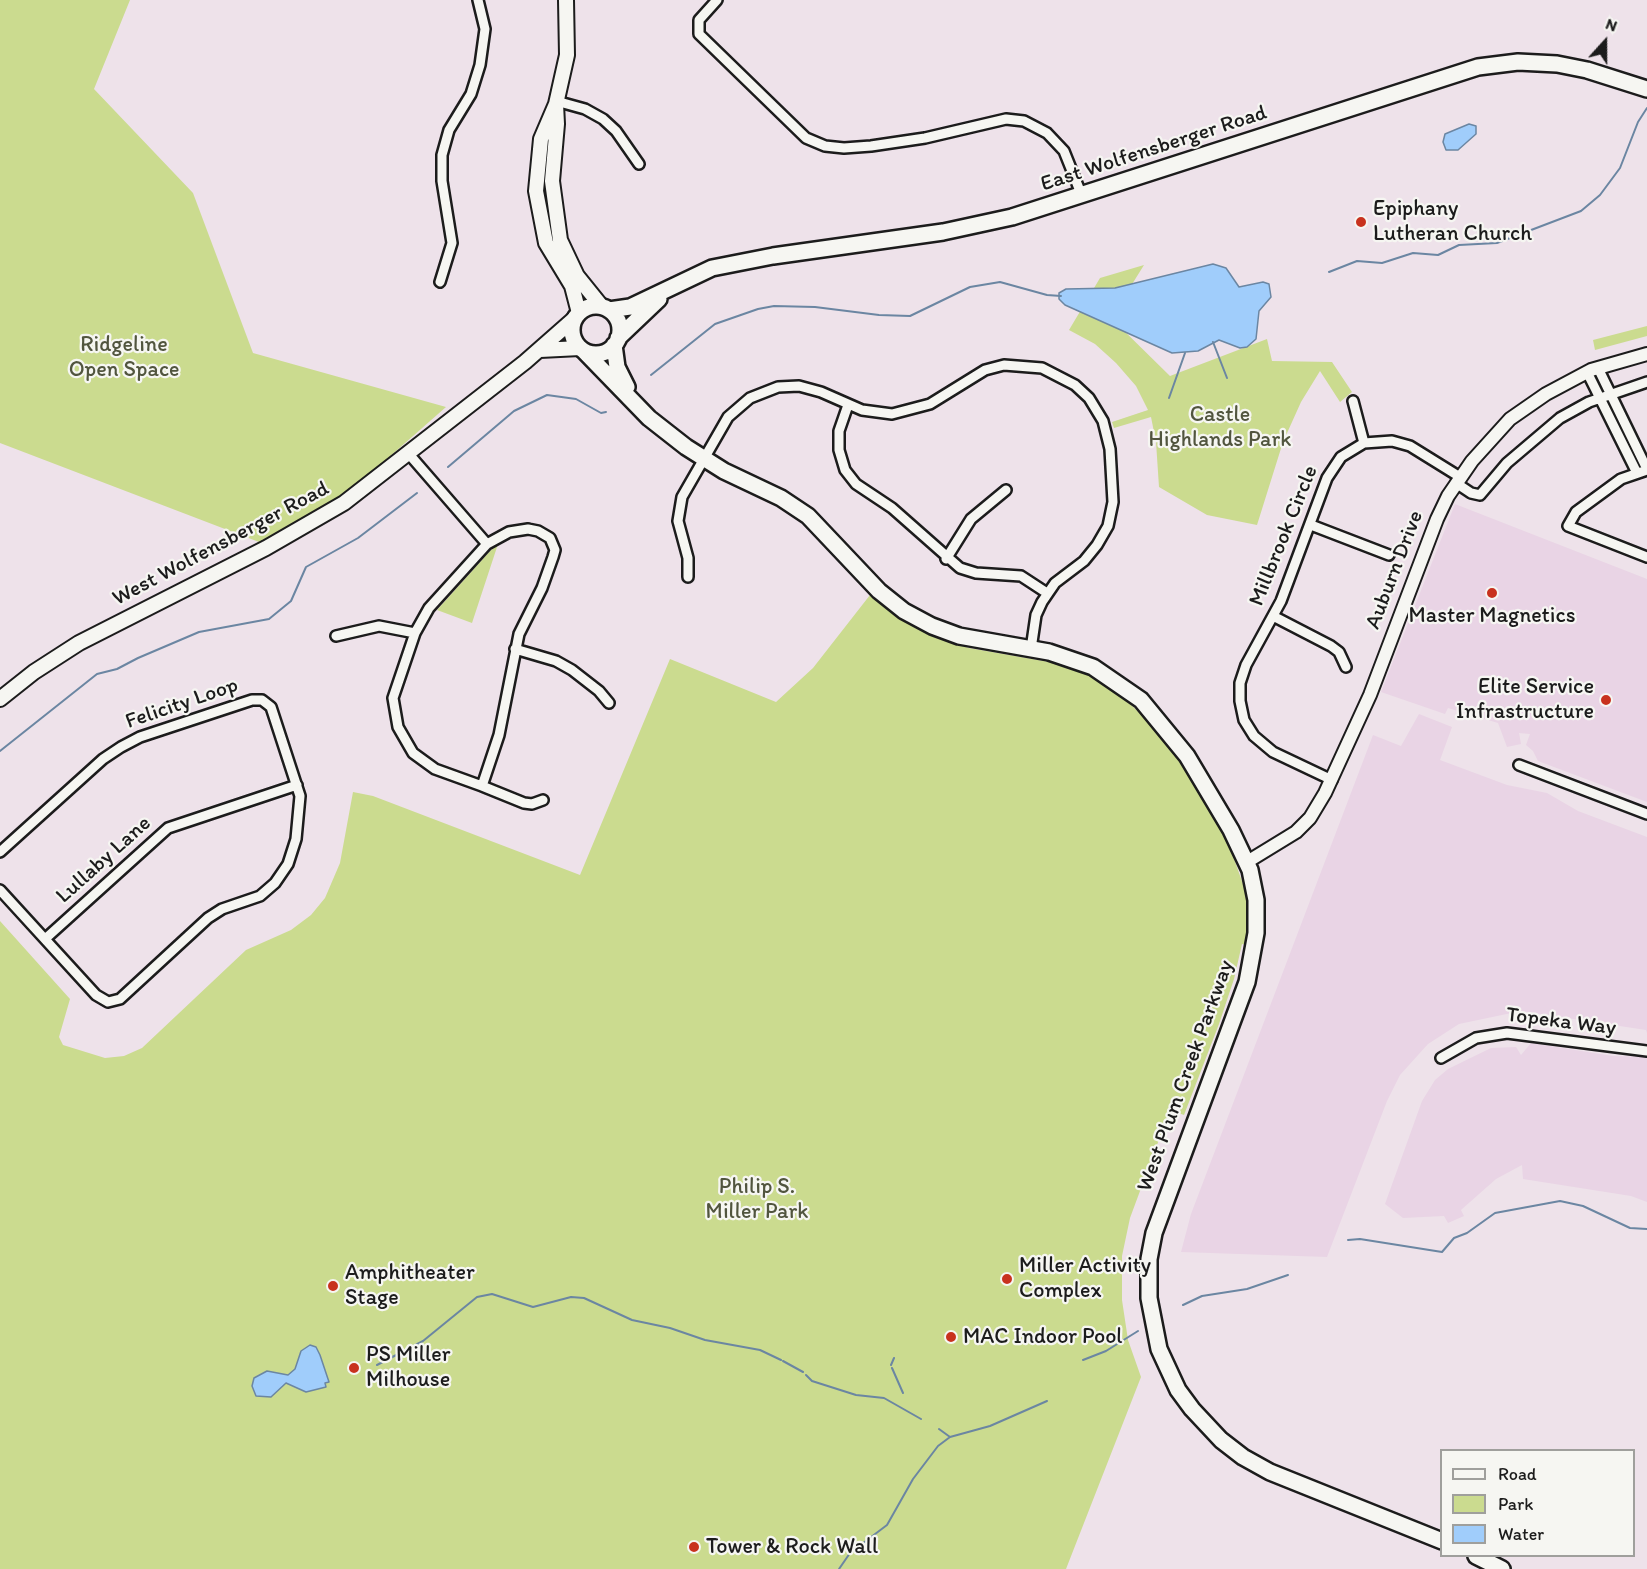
<!DOCTYPE html>
<html>
<head>
<meta charset="utf-8">
<style>
	body { margin:0 }
	#map { position:relative; width:1647px; height:1569px; overflow:hidden; background:#eee2ea; font-family:Itim,sans-serif }
	canvas { display:block }
	.legend { position:absolute; left:1440px; top:1449px; width:195px; height:108px; box-sizing:border-box; background:#f6f6f2; border:2px solid #9f9f9c; margin:0; padding:8px 10px; list-style:none; font-size:18px; color:#1c1c1c }
	.legend li { display:flex; align-items:center; gap:12px; height:30px }
	.legend b { width:30px; border:2px solid #9f9f9c }
	.north { position:absolute; left:1575px; top:12px; width:60px; height:60px; -webkit-text-stroke:4px #f6f6f2; paint-order:stroke; rotate:21deg; font-size:16px; font-weight:700; line-height:24px; text-align:center; color:#1c1c1c }
	.north::after { content:''; display:block; margin:auto; width:21px; height:27px; background:#1c1c1c; clip-path:polygon(50% 0,100% 100%,50% 72%,0 100%) }
</style>
</head>
<body>
<div id="map">
<canvas width="1647" height="1569"></canvas>
<ul class="legend">
<li><b style="height:8px;background:#f6f6f2"></b>Road</li>
<li><b style="height:16px;background:#cbdb8f"></b>Park</li>
<li><b style="height:16px;background:#a0cdfb"></b>Water</li>
</ul>
<div class="north">N</div>
</div>
<script>
const context = document.querySelector('canvas').getContext('2d');
context.lineJoin = 'round';
function fill(path, color) { context.fillStyle = color; context.fill(path, 'evenodd'); }
const poly = rows => new Path2D(rows.map(r => 'M' + r).join(''));
function strokePath(path, color, width, dash) { context.strokeStyle = color; context.lineWidth = width; context.lineCap = dash ? 'butt' : 'round'; context.setLineDash(dash || []); context.stroke(path); }
function drawText(font, color, halo, rows, align = 'center') {
  context.font = font + ' Itim,sans-serif'; context.lineWidth = 4.5; context.setLineDash([]); context.textBaseline = 'middle'; context.strokeStyle = halo; context.fillStyle = color; for (const [text, x, y, turn = 0] of rows) {
    context.save(); context.translate(x, y); context.rotate((+turn || 0) * Math.PI / 180); context.textAlign = isNaN(turn) ? turn : align; if (halo) context.strokeText(text, 0, 0); context.fillText(text, 0, 0); context.restore();
  }
}
const built = poly([
	[1455,504,1647,579,1647,802,1538,761,1533,751,1526,745,1530,734,1519,733,1521,744,1507,747,1498,723,1448,708,1445,714,1381,692],
	[1419,714,1452,727,1440,760,1507,785,1547,793,1578,811,1647,837,1647,1033,1646,1030,1521,1011,1459,1024,1428,1044,1400,1075,1387,1101,1327,1257,1181,1252,1191,1214,1373,735,1401,746],
	[1531,1043,1613,1056,1647,1057,1647,1202,1631,1196,1523,1179,1522,1165,1496,1179,1461,1210,1464,1216,1448,1223,1444,1216,1403,1218,1385,1204,1422,1101,1435,1080,1448,1069,1491,1048,1516,1047,1521,1055]
]);
const green = poly([
	[0,0,130,0,94,89,193,193,253,353,446,407,371,473,339,497,259,542,0,443],
	[1144,265,1111,318,1170,376,1267,339,1272,361,1332,362,1352,392,1340,402,1320,371,1301,402,1283,442,1257,525,1207,515,1159,487,1156,442,1151,417,1114,428,1112,422,1148,410,1136,386,1116,363,1095,344,1069,330,1100,278],
	[1647,326,1647,336,1595,350,1593,340],
	[498,544,472,623,437,610,490,551],
	[870,595,899,618,929,635,969,648,1061,664,1089,675,1121,695,1159,732,1199,790,1231,850,1245,890,1248,915,1247,945,1242,944,1234,979,1219,1024,1184,1115,1170,1110,1130,1218,1122,1256,1122,1300,1128,1340,1141,1377,1066,1569,0,1569,0,921,70,999,59,1037,63,1045,105,1058,124,1056,142,1048,246,950,291,930,311,915,325,898,340,863,353,792,373,796,580,875,670,659,776,702,813,668]
]);
const water = poly([
	[1469,124,1476,126,1476,134,1458,150,1446,150,1443,142,1445,134,1469,124],
	[1213,264,1226,268,1239,287,1263,282,1269,284,1271,297,1259,311,1256,339,1247,347,1240,348,1219,340,1198,351,1172,353,1065,305,1059,299,1059,293,1066,289,1115,288,1213,264],
	[310,1345,316,1347,320,1355,329,1382,325,1383,326,1387,306,1392,286,1383,271,1397,256,1396,252,1386,254,1378,267,1371,288,1375,295,1369,301,1351,310,1345]
]);
const stream = poly([
	[1329,272,1357,261,1382,263,1413,253,1438,255,1459,245,1497,243,1581,211,1600,195,1620,168,1638,122,1647,108],
	[1213,342,1227,378],
	[651,375,715,324,758,309,774,306,815,307,879,315,910,316,970,287,1000,282,1047,295,1061,296],
	[1169,398,1185,353],
	[448,467,514,411,547,395,576,399,601,413,606,412],
	[0,751,97,674,117,669,138,658,199,632,269,619,291,601,306,567,358,538,417,493],
	[1348,1240,1360,1239,1442,1252,1454,1238,1467,1233,1495,1213,1560,1201,1583,1206,1630,1228,1647,1229],
	[1183,1305,1202,1296,1247,1289,1288,1275],
	[1083,1360,1106,1351,1138,1331],
	[783,1361,803,1372],
	[377,1365,423,1341,477,1297,492,1294,533,1307,571,1297,584,1298,632,1320,670,1328,705,1340,760,1350,781,1360],
	[891,1365,894,1358],
	[892,1368,903,1393],
	[806,1375,812,1381,856,1395,884,1398,921,1419],
	[939,1429,950,1437],
	[839,1569,850,1553,887,1525,913,1479,938,1446,950,1437,990,1426,1047,1401]
]);
const minor = poly([
	[717,0,699,20,699,34,806,138,825,146,844,148,871,146,925,138,1006,119,1024,121,1047,133,1064,151,1082,196],
	[556,101,585,109,603,119,616,131,639,164],
	[440,282,452,243,442,181,442,155,449,130,471,94,480,65,485,29,478,0],
	[1598,368,1647,469],
	[1587,372,1637,473],
	[1353,401,1364,443],
	[848,405,839,431,839,450,845,470,856,484,892,508,960,568,976,573,1021,576,1047,593],
	[408,453,487,544],
	[1647,470,1621,479,1576,512,1568,526,1647,557],
	[1456,483,1471,493,1480,495,1507,463,1560,418,1589,402,1647,382],
	[1311,525,1389,555],
	[528,529,538,531,550,538,555,550,553,557,542,588,519,634,499,735,482,786,435,769,413,753,398,727,393,698,415,633,429,608,487,544,509,532,528,529],
	[946,559,971,519,1006,490],
	[688,577,688,558,678,521,682,497,728,417,750,398,778,387,799,386,821,392,862,410,892,414,930,404,985,370,1004,365,1042,368,1075,385,1089,398,1103,421,1110,449,1113,502,1108,526,1097,545,1084,561,1055,583,1042,602,1036,615,1031,649],
	[1273,616,1331,646,1339,652,1346,667],
	[336,636,379,626,415,633],
	[515,649,556,661,572,670,599,691,609,703],
	[1519,765,1647,814],
	[1332,780,1273,752,1254,736,1244,720,1240,701,1240,683,1246,665,1281,601,1327,478,1341,457,1364,443,1392,441,1410,446,1460,477],
	[482,786,524,803,532,804,543,800],
	[0,852,103,759,121,747,140,737,252,700,262,700,271,707,300,796,296,839,288,864,275,883,260,896,222,909,208,918,120,999,108,1002,96,995,0,890],
	[45,939,168,828,297,785],
	[1441,1058,1476,1038,1507,1033,1647,1051]
]);
const tertiary = poly([
	[1247,862,1296,832,1310,818,1325,793,1370,695,1437,519,1448,496,1472,461,1510,419,1546,394,1591,370,1647,354]
]);
const secondary = poly([
	[566,0,567,55,556,104,541,139,536,191,546,243,572,286,579,313],
	[556,104,557,124,552,181,560,240,577,276,602,307],
	[540,350,580,348],
	[0,699,34,672,79,643,266,548,344,503,525,362,575,318]
]);
const primary = poly([
	'572 330a24 24 0 1 1 48 0a24 24 0 1 1-48 0Z',
	[609,310,630,307,712,268,773,256,943,232,1012,217,1478,67,1518,62,1557,64,1587,70,1647,89],
	[618,338,659,299],
	[614,345,617,367,627,387],
	[584,351,649,418,686,447,724,471,781,498,808,516,879,591,904,611,932,626,959,636,1049,652,1093,667,1141,700,1187,756,1231,830,1250,870,1256,900,1256,933,1247,982,1154,1233,1149,1259,1149,1298,1159,1349,1178,1390,1192,1409,1221,1440,1243,1457,1270,1472,1442,1541],
	[1476,1556,1502,1569]
]);
const markers = [
	[1361,222,6,"#c8321e"],
	[1492,593,6,"#c8321e"],
	[1606,700,6,"#c8321e"],
	[1007,1279,6,"#c8321e"],
	[333,1286,6,"#c8321e"],
	[951,1337,6,"#c8321e"],
	[354,1368,6,"#c8321e"],
	[694,1547,6,"#c8321e"]
];
const streetNames = [
	["East Wolfensberger Road",1154,149,-18],
	["Millbrook Circle",1284,536,-68],
	["West Wolfensberger Road",221,544,-28],
	["Auburn Drive",1395,570,-69],
	["Felicity Loop",182,704,-19],
	["Lullaby Lane",104,860,-42],
	["Topeka Way",1561,1022,7],
	["West Plum Creek Parkway",1186,1076,-70]
];
const poiNames = [
	["Epiphany",1373,209],
	["Lutheran Church",1373,234],
	["Master Magnetics",1492,616,"center"],
	["Elite Service",1594,687,"right"],
	["Infrastructure",1594,712,"right"],
	["Miller Activity",1019,1266],
	["Complex",1019,1291],
	["Amphitheater",345,1273],
	["Stage",345,1298],
	["MAC Indoor Pool",963,1337],
	["PS Miller",366,1355],
	["Milhouse",366,1380],
	["Tower & Rock Wall",706,1547]
];
const parkNames = [
	["Ridgeline",124,345],
	["Open Space",124,370],
	["Castle",1220,415],
	["Highlands Park",1220,440],
	["Philip S.",757,1187],
	["Miller Park",757,1212]
];
fill(built, '#e9d4e5');
fill(green, '#cbdb8f');
fill(water, '#a0cdfb');
strokePath(water, '#6b86a2', 1.5);
strokePath(stream, '#6b86a2', 2);
strokePath(minor, '#1c1c1c', 14);
strokePath(tertiary, '#1c1c1c', 16);
strokePath(secondary, '#1c1c1c', 18);
strokePath(primary, '#1c1c1c', 20);
strokePath(minor, '#f6f6f2', 9);
strokePath(tertiary, '#f6f6f2', 12);
strokePath(secondary, '#f6f6f2', 14);
strokePath(primary, '#f6f6f2', 15);
for (const [x, y, r, color] of markers) { const dot = new Path2D(); dot.arc(x, y, r, 0, 2 * Math.PI); context.fillStyle = color; context.fill(dot); strokePath(dot, '#f6f6f2', 2); }
drawText('22px', '#1c1c1c', '#f6f6f2', streetNames);
drawText('22px', '#1c1c1c', '#f6f6f2', poiNames, 'left');
drawText('22px', '#51553e', '#f6f6f2', parkNames);
</script>
</body>
</html>
